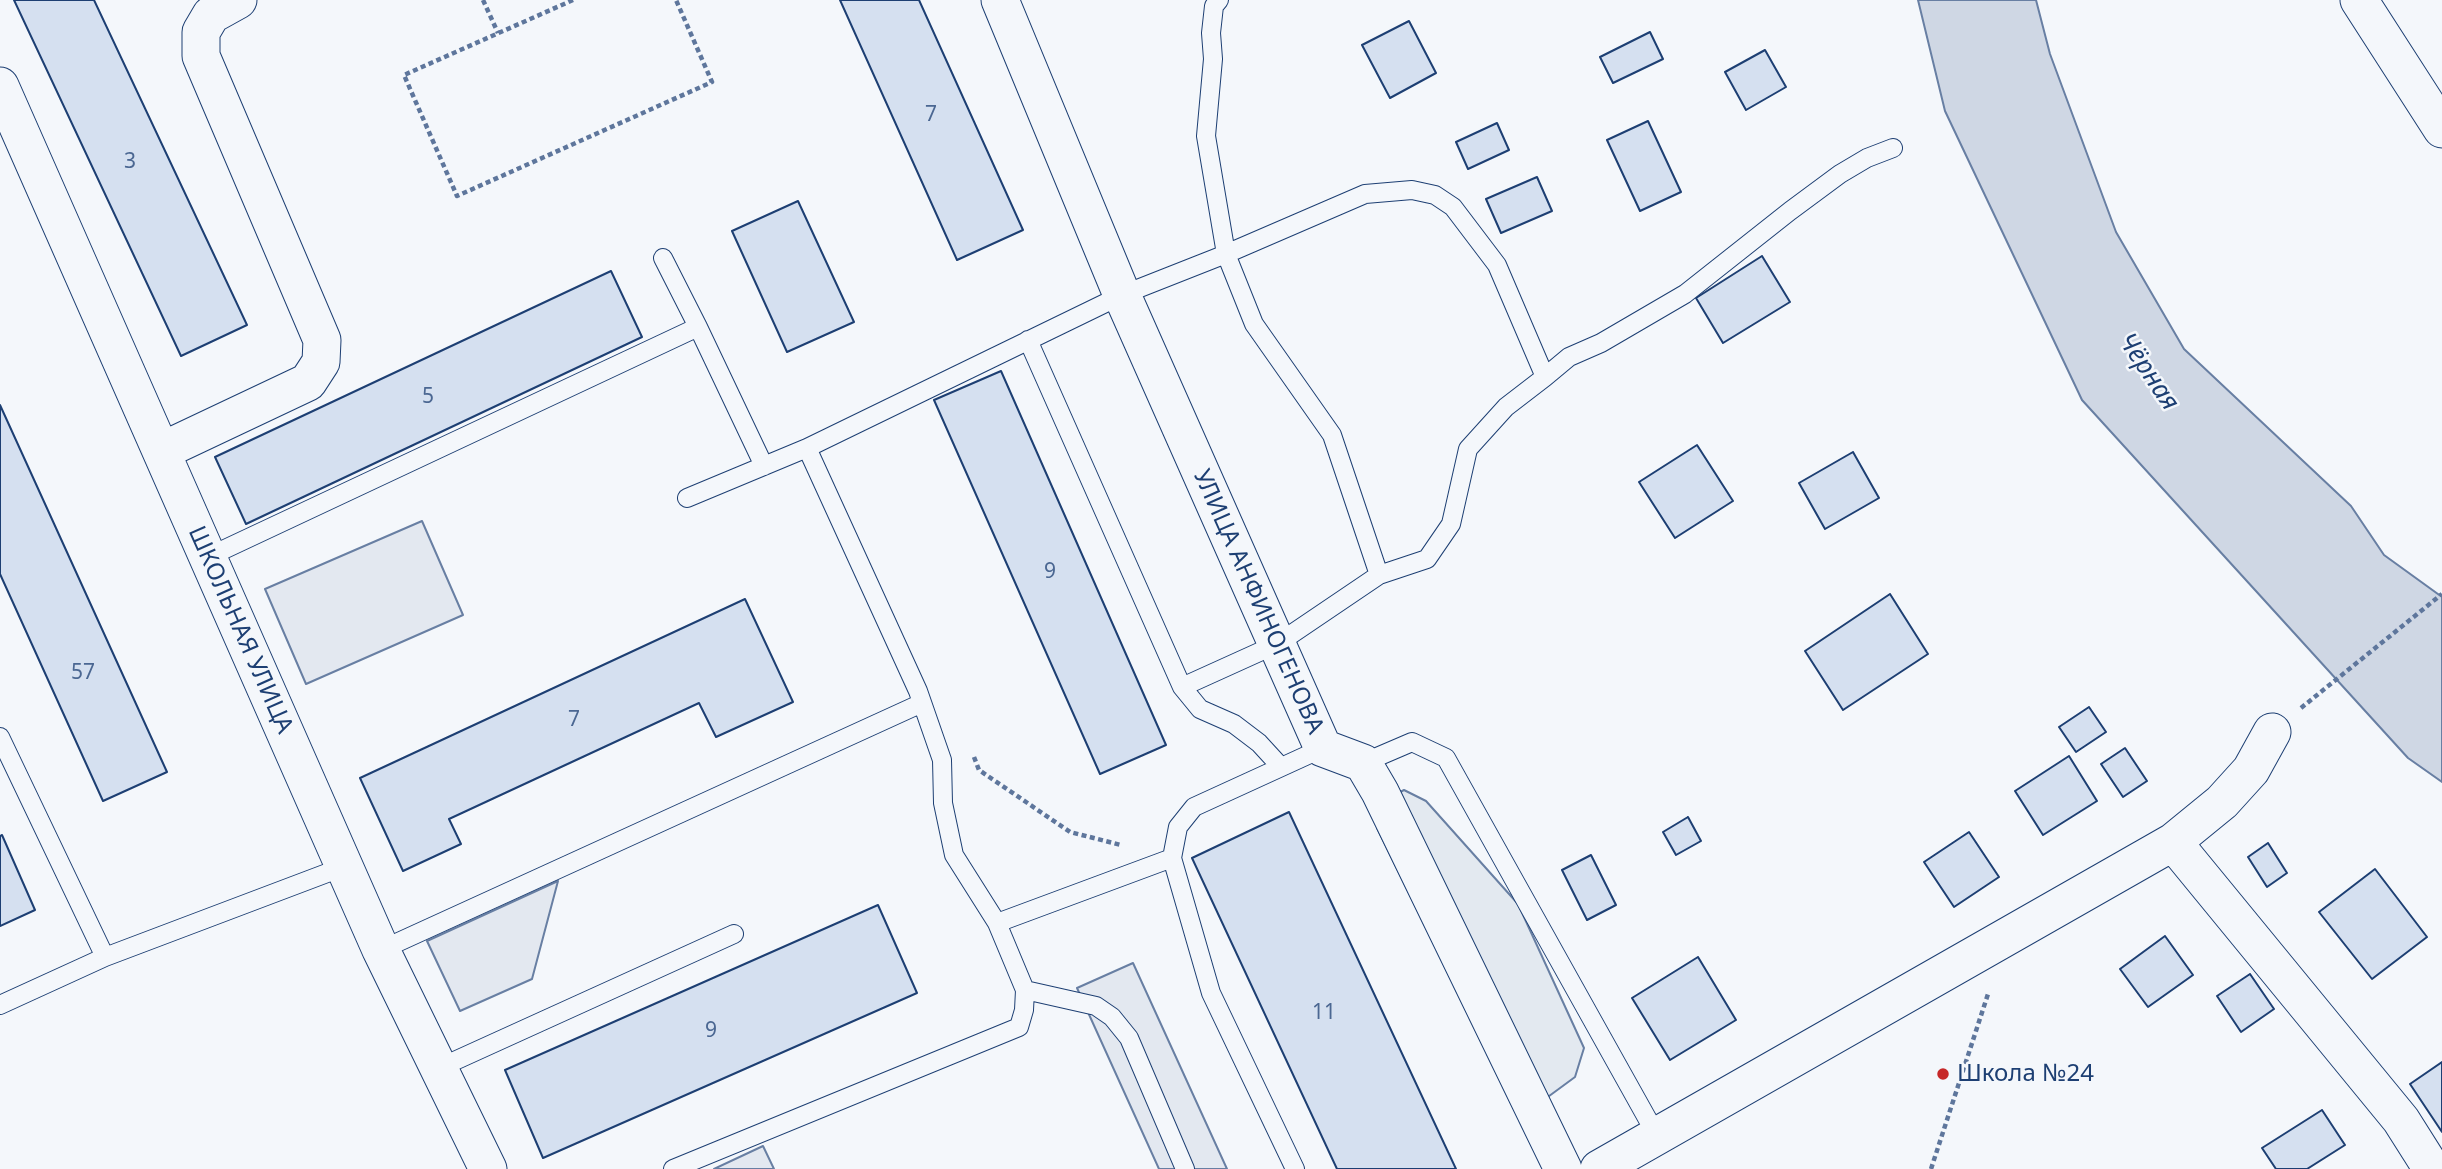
<!DOCTYPE html>
<html>
<head>
<meta charset="utf-8">
<style>
	body { margin:0 }
	canvas { display:block; background:#f4f7fb }
</style>
</head>
<body>
<canvas width="2442" height="1169"></canvas>
<script>
const context = document.querySelector('canvas').getContext('2d');
context.lineJoin = 'round';
function fill(path, color) { context.fillStyle = color; context.fill(path, 'evenodd'); }
const poly = rows => new Path2D(rows.map(r => 'M' + r).join(''));
function strokePath(path, color, width, dash) { context.strokeStyle = color; context.lineWidth = width; context.lineCap = dash ? 'butt' : 'round'; context.setLineDash(dash || []); context.stroke(path); }
function drawText(font, color, halo, rows, align = 'center') {
  context.font = font + ' "Noto Sans",sans-serif'; context.lineWidth = 5; context.setLineDash([]); context.textBaseline = 'middle'; context.strokeStyle = halo; context.fillStyle = color; for (const [text, x, y, turn = 0] of rows) {
    context.save(); context.translate(x, y); context.rotate((+turn || 0) * Math.PI / 180); context.textAlign = isNaN(turn) ? turn : align; if (halo) context.strokeText(text, 0, 0); context.fillText(text, 0, 0); context.restore();
  }
}
const green = poly([
	[1404,790,1426,801,1518,904,1584,1048,1575,1077,1541,1102,1508,1094,1377,828,1378,804,1404,790]
]);
const parking = poly([
	[422,521,463,615,306,684,265,589,422,521],
	[558,881,532,979,460,1011,427,941,558,881],
	[1133,963,1227,1169,1159,1169,1077,988,1133,963],
	[763,1146,774,1169,714,1169,763,1146]
]);
const water = poly([
	[1918,0,2036,0,2050,54,2116,232,2184,349,2351,506,2384,555,2442,597,2442,782,2408,758,2082,400,1945,111,1918,0]
]);
const building = poly([
	[14,0,94,0,247,325,181,356,14,0],
	[840,0,919,0,1023,230,957,260,840,0],
	[1409,21,1436,73,1390,98,1362,45,1409,21],
	[1650,32,1663,59,1613,83,1600,57,1650,32],
	[1765,50,1786,87,1746,110,1725,72,1765,50],
	[1648,121,1681,192,1640,211,1607,140,1648,121],
	[1497,123,1509,150,1468,169,1456,142,1497,123],
	[1537,177,1552,211,1501,233,1486,199,1537,177],
	[798,201,854,322,787,352,732,231,798,201],
	[1762,256,1790,302,1723,343,1696,298,1762,256],
	[611,271,642,337,246,524,215,457,611,271],
	[1001,371,1166,745,1100,774,934,400,1001,371],
	[0,405,167,772,103,801,0,574,0,405],
	[1697,445,1733,501,1675,538,1639,482,1697,445],
	[1853,452,1879,498,1825,529,1799,483,1853,452],
	[1890,594,1928,654,1843,710,1805,651,1890,594],
	[745,599,793,702,716,737,699,703,449,819,461,844,403,871,360,778,745,599],
	[2089,707,2106,732,2076,752,2059,727,2089,707],
	[2125,748,2147,781,2123,797,2101,764,2125,748],
	[2069,756,2097,801,2043,835,2015,791,2069,756],
	[1289,812,1456,1169,1337,1169,1192,858,1289,812],
	[1688,817,1701,841,1676,855,1663,832,1688,817],
	[1969,832,1999,877,1954,907,1924,862,1969,832],
	[2,835,35,910,0,926,0,836,2,835],
	[2268,843,2287,873,2267,887,2248,857,2268,843],
	[1591,855,1616,905,1587,920,1562,870,1591,855],
	[2375,869,2427,937,2372,979,2319,912,2375,869],
	[878,905,917,993,543,1158,505,1070,878,905],
	[2165,936,2193,975,2148,1007,2120,969,2165,936],
	[1698,957,1736,1020,1670,1060,1632,998,1698,957],
	[2250,974,2274,1009,2241,1032,2217,996,2250,974],
	[2442,1062,2442,1132,2410,1084,2442,1062],
	[2322,1110,2345,1145,2307,1169,2276,1169,2262,1148,2322,1110]
]);
const path = poly([
	[483,0,498,33],
	[573,0,404,75,457,196,712,82,676,0],
	[2301,708,2442,594],
	[974,757,979,770,1070,832,1121,845],
	[1931,1169,1988,994]
]);
const service = poly([
	[1219,0,1214,6,1211,33,1213,59,1206,136,1226,254,1254,324,1332,435,1379,575],
	[663,258,698,327],
	[1028,340,1182,687,1200,709,1234,724,1259,743,1281,767],
	[687,498,807,448],
	[208,557,698,327,764,466],
	[1182,687,1277,644,1379,575,1427,559,1451,524,1468,449,1506,407,1545,377],
	[0,737,105,957,343,867],
	[1363,763,1412,742,1446,758,1657,1136],
	[1172,858,1178,827,1194,807,1323,748],
	[997,923,954,855,943,803,942,760,918,691,807,448,1122,295,1226,254,1365,194,1412,190,1435,195,1453,207,1497,265,1545,377,1569,357,1601,343,1685,294,1790,211,1840,174,1867,158,1893,148],
	[381,950,922,703],
	[1025,990,1096,1006,1112,1017,1129,1038,1185,1169],
	[0,1005,105,957],
	[439,1068,734,934],
	[673,1169,1019,1027,1024,1010,1025,990,997,923,1172,858,1211,993,1295,1169]
]);
const minor = poly([
	[1000,0,1122,295,1323,748,1363,763,1380,792,1563,1169],
	[2359,0,2442,129],
	[0,86,381,950,488,1169],
	[162,451,308,382,321,362,322,340,201,56,201,32,211,15,238,0],
	[2173,842,2401,1120,2432,1169],
	[1599,1169,2173,842,2222,802,2251,770,2272,732]
]);
const markers = [
	[1943,1074,7,"#c62828"]
];
const numberNames = [
	["7",931,115],
	["3",130,162],
	["5",428,397],
	["9",1050,572],
	["57",83,673],
	["7",574,720],
	["11",1324,1013],
	["9",711,1031]
];
const streetNames = [
	["УЛИЦА АНФИНОГЕНОВА",1258,602,66],
	["ШКОЛЬНАЯ УЛИЦА",240,630,66]
];
const poiNames = [
	["Школа №24",1957,1074]
];
const waterNames = [
	["Чёрная",2148,372,56]
];
fill(green, '#e3e9f0');
strokePath(green, '#687fa3', 2);
fill(parking, '#e3e8f0');
strokePath(parking, '#687fa3', 2);
fill(water, '#cfd7e4');
strokePath(water, '#687fa3', 2);
fill(building, '#d5e0f0');
strokePath(building, '#1d3f73', 2);
strokePath(service, '#1d3f73', 20);
strokePath(minor, '#1d3f73', 39);
strokePath(path, '#5e769c', 4.5, [5, 3.5]);
strokePath(service, '#f4f7fb', 18);
strokePath(minor, '#f4f7fb', 37);
for (const [x, y, r, color] of markers) { const dot = new Path2D(); dot.arc(x, y, r, 0, 2 * Math.PI); context.fillStyle = color; context.fill(dot); strokePath(dot, '#f4f7fb', 2.5); }
drawText('21px', '#4b6792', null, numberNames);
drawText('24px', '#1d3f73', '#f4f7fb', streetNames);
drawText('24px', '#1d3f73', '#f4f7fb', poiNames, 'left');
drawText('italic 26px', '#1d3f73', '#f4f7fb', waterNames);
</script>
</body>
</html>
